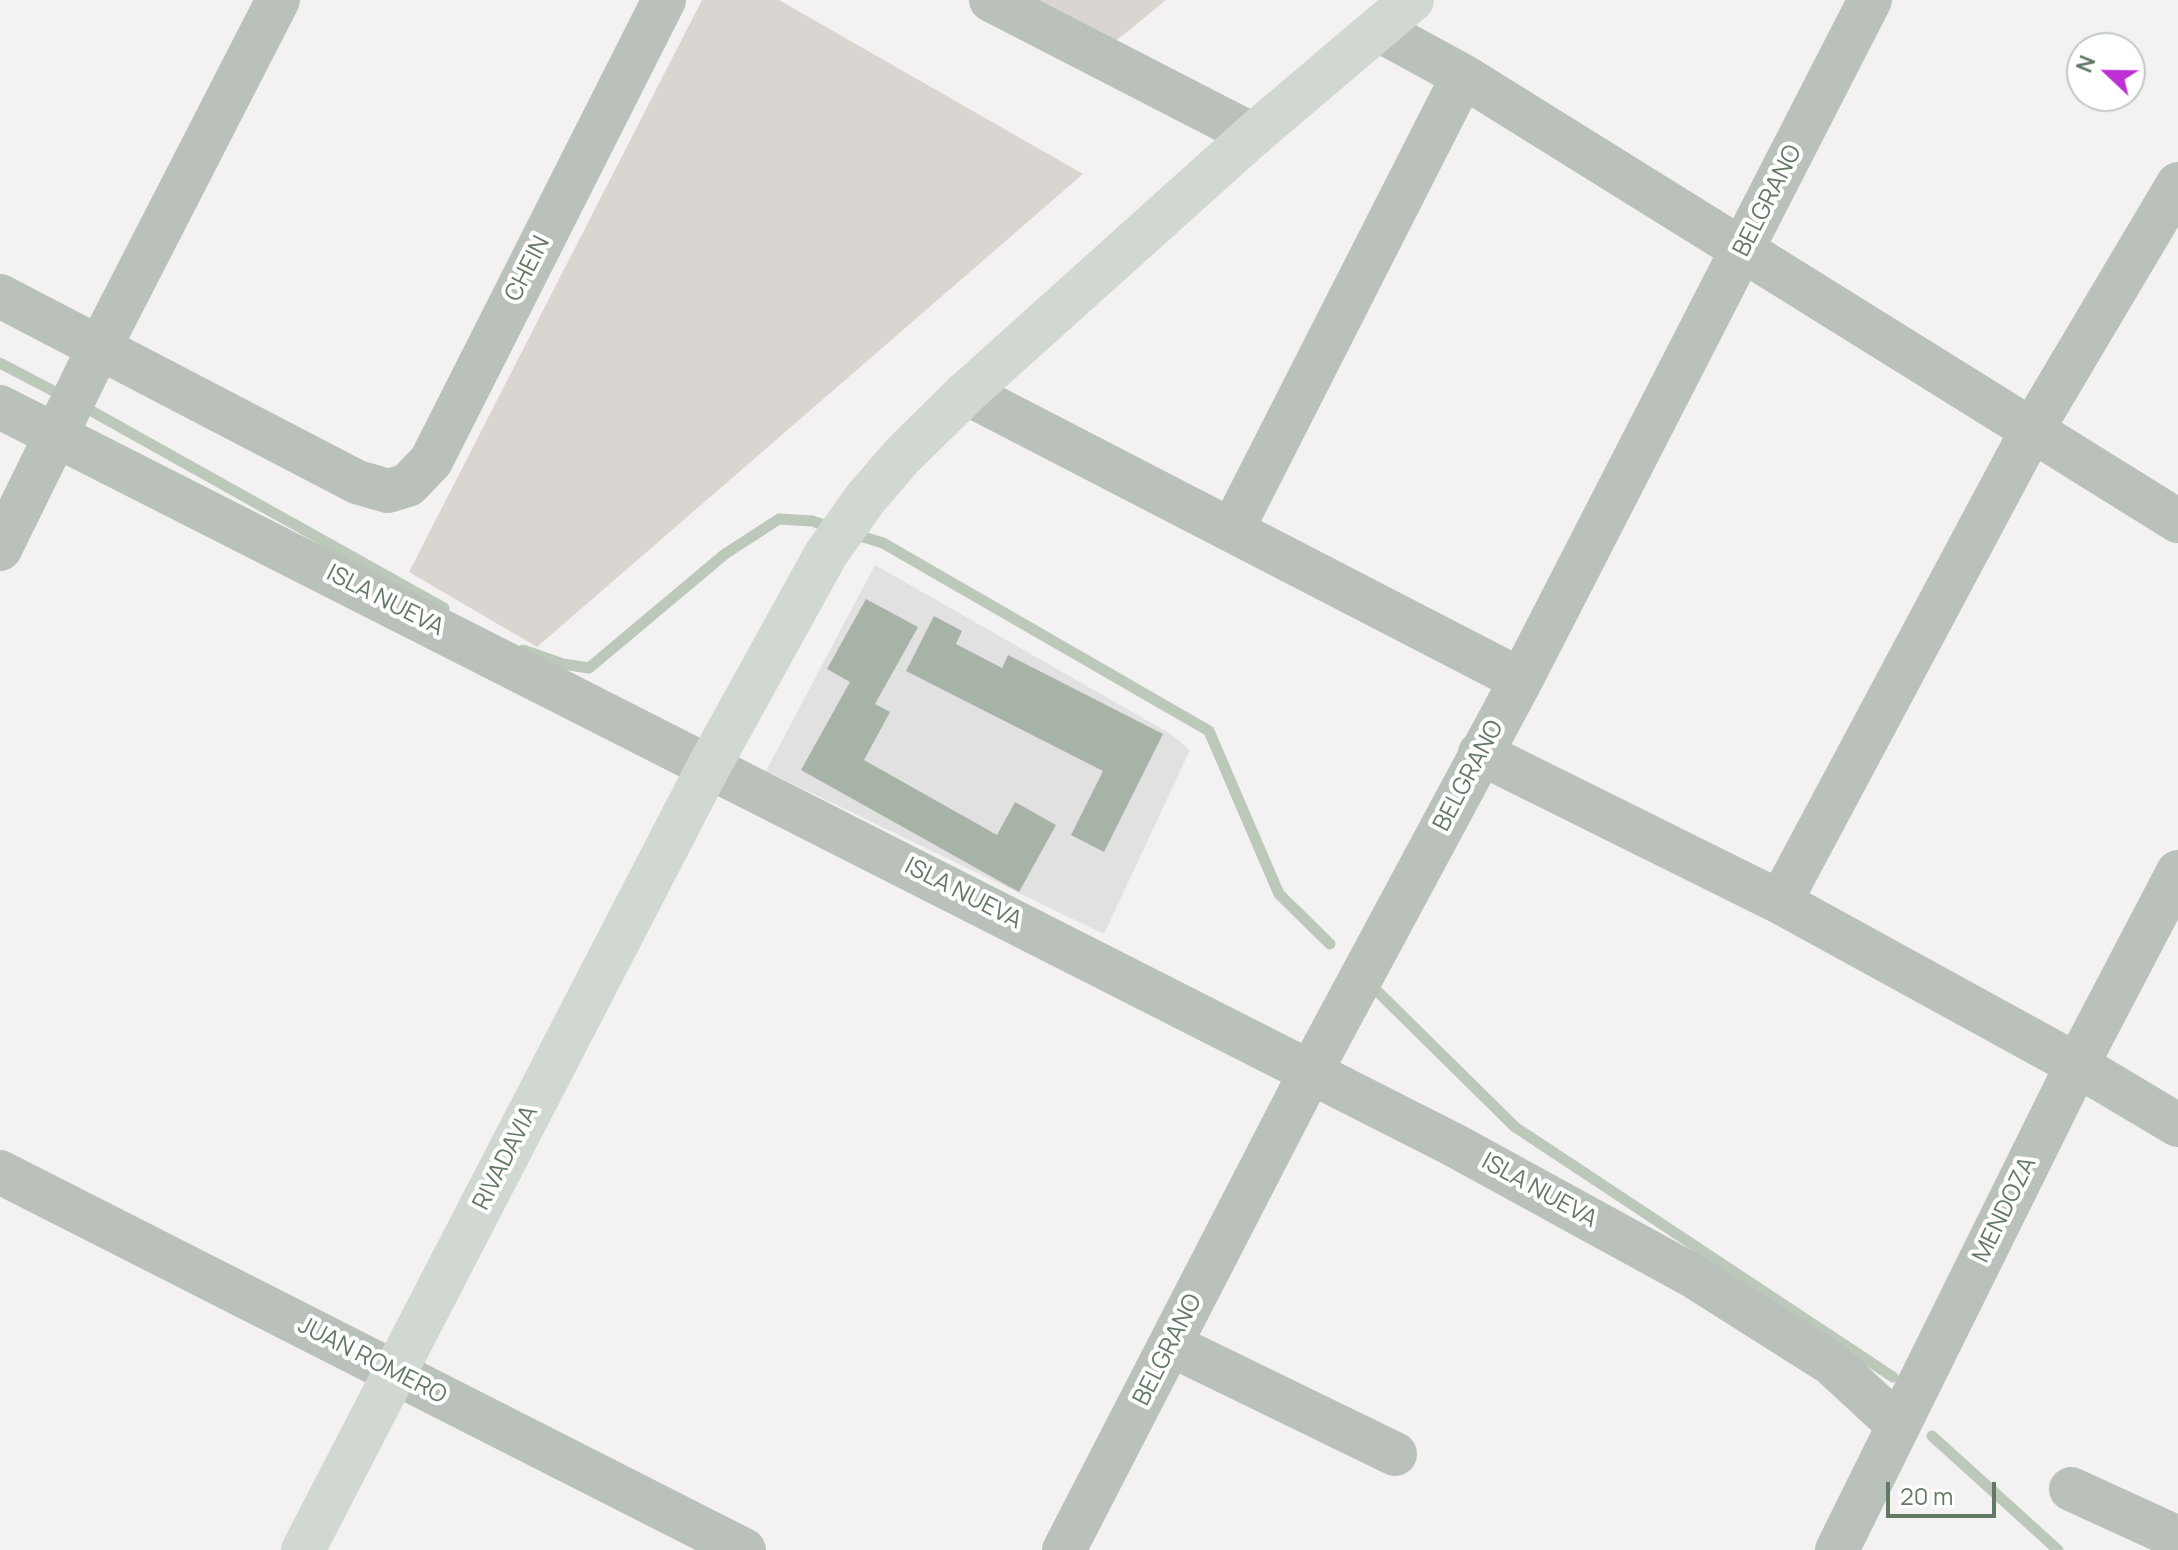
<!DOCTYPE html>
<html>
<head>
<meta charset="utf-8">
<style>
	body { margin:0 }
	#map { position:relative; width:2178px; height:1550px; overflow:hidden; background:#f4f1f2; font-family:Manrope,sans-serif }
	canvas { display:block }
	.north { position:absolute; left:2066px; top:32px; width:80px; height:80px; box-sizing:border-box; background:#fff; border:2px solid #c0cac1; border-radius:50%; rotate:292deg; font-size:22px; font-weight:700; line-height:32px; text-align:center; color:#627a64 }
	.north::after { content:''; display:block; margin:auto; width:28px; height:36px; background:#bd31d4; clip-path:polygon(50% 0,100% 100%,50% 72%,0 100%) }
	.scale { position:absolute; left:1886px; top:1482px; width:110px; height:36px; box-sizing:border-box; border:4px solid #627a64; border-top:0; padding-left:10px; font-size:24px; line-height:28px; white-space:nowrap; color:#627a64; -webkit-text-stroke:6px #fff; paint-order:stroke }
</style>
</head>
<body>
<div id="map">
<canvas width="2178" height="1550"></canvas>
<div class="north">N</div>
<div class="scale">20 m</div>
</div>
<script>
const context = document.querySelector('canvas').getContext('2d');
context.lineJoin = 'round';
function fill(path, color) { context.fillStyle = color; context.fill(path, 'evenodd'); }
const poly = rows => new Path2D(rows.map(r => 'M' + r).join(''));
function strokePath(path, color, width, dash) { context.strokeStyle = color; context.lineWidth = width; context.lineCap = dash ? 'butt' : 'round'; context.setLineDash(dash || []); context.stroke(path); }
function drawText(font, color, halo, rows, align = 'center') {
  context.font = font + ' Manrope,sans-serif'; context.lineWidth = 8; context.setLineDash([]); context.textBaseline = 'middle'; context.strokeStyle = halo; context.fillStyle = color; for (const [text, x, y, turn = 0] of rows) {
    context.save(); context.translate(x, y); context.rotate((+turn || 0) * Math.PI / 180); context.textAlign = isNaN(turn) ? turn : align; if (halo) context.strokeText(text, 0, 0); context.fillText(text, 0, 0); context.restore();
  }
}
const built = poly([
	[875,565,1169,733,1190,750,1104,934,766,771]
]);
const green = poly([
	[702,0,779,0,1083,174,537,647,409,572],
	[968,0,1166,0,1117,40,1050,41]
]);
const stream = poly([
	[0,363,63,396],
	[79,404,444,608],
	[850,533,883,543,1209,731,1279,894,1330,944],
	[523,650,563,664,589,668,725,554,779,519,812,521,834,528],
	[1374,988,1515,1127,1893,1377],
	[1932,1436,2058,1550]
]);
const building = poly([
	[866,599,918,627,875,704,890,712,864,760,997,835,1015,802,1056,825,1019,892,801,770,850,682,827,669],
	[934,616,962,631,956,644,1002,668,1008,655,1163,734,1104,852,1071,835,1103,771,906,671]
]);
const minor = poly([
	[991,0,1253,135],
	[1379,30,1463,76,2178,521],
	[0,296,357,482,388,491,408,485,431,461,664,0],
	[966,393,1521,680],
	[0,407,1454,1145,1693,1276,1832,1364,1898,1425],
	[1232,530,1463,76],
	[0,549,87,372,278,0],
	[1480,753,1780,902,2077,1065,2178,1125],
	[1780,902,2032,430,2178,184],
	[0,1172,744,1550],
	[1171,1345,1395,1454],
	[2071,1489,2178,1538],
	[1064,1550,1311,1071,1521,680,1870,0],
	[1837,1550,2077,1065,2178,872]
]);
const major = poly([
	[303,1550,709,766,826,554,865,499,902,456,966,393,1253,135,1412,0]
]);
const streetNames = [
	["BELGRANO",1768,201,-63],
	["CHEIN",528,269,-63],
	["ISLA NUEVA",385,601,27],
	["BELGRANO",1469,776,-62],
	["ISLA NUEVA",963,894,27],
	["RIVADAVIA",506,1158,-63],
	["ISLA NUEVA",1539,1191,29],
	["MENDOZA",2005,1210,-64],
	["BELGRANO",1168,1350,-63],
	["JUAN ROMERO",372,1361,27]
];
fill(built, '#e2e1e1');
fill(green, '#dbd5d2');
strokePath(stream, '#bbc8ba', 11);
fill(building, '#a8b3a8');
strokePath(minor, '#b9c1ba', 44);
strokePath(major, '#d0d8d1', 44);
drawText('24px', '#627a64', '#fff', streetNames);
</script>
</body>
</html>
